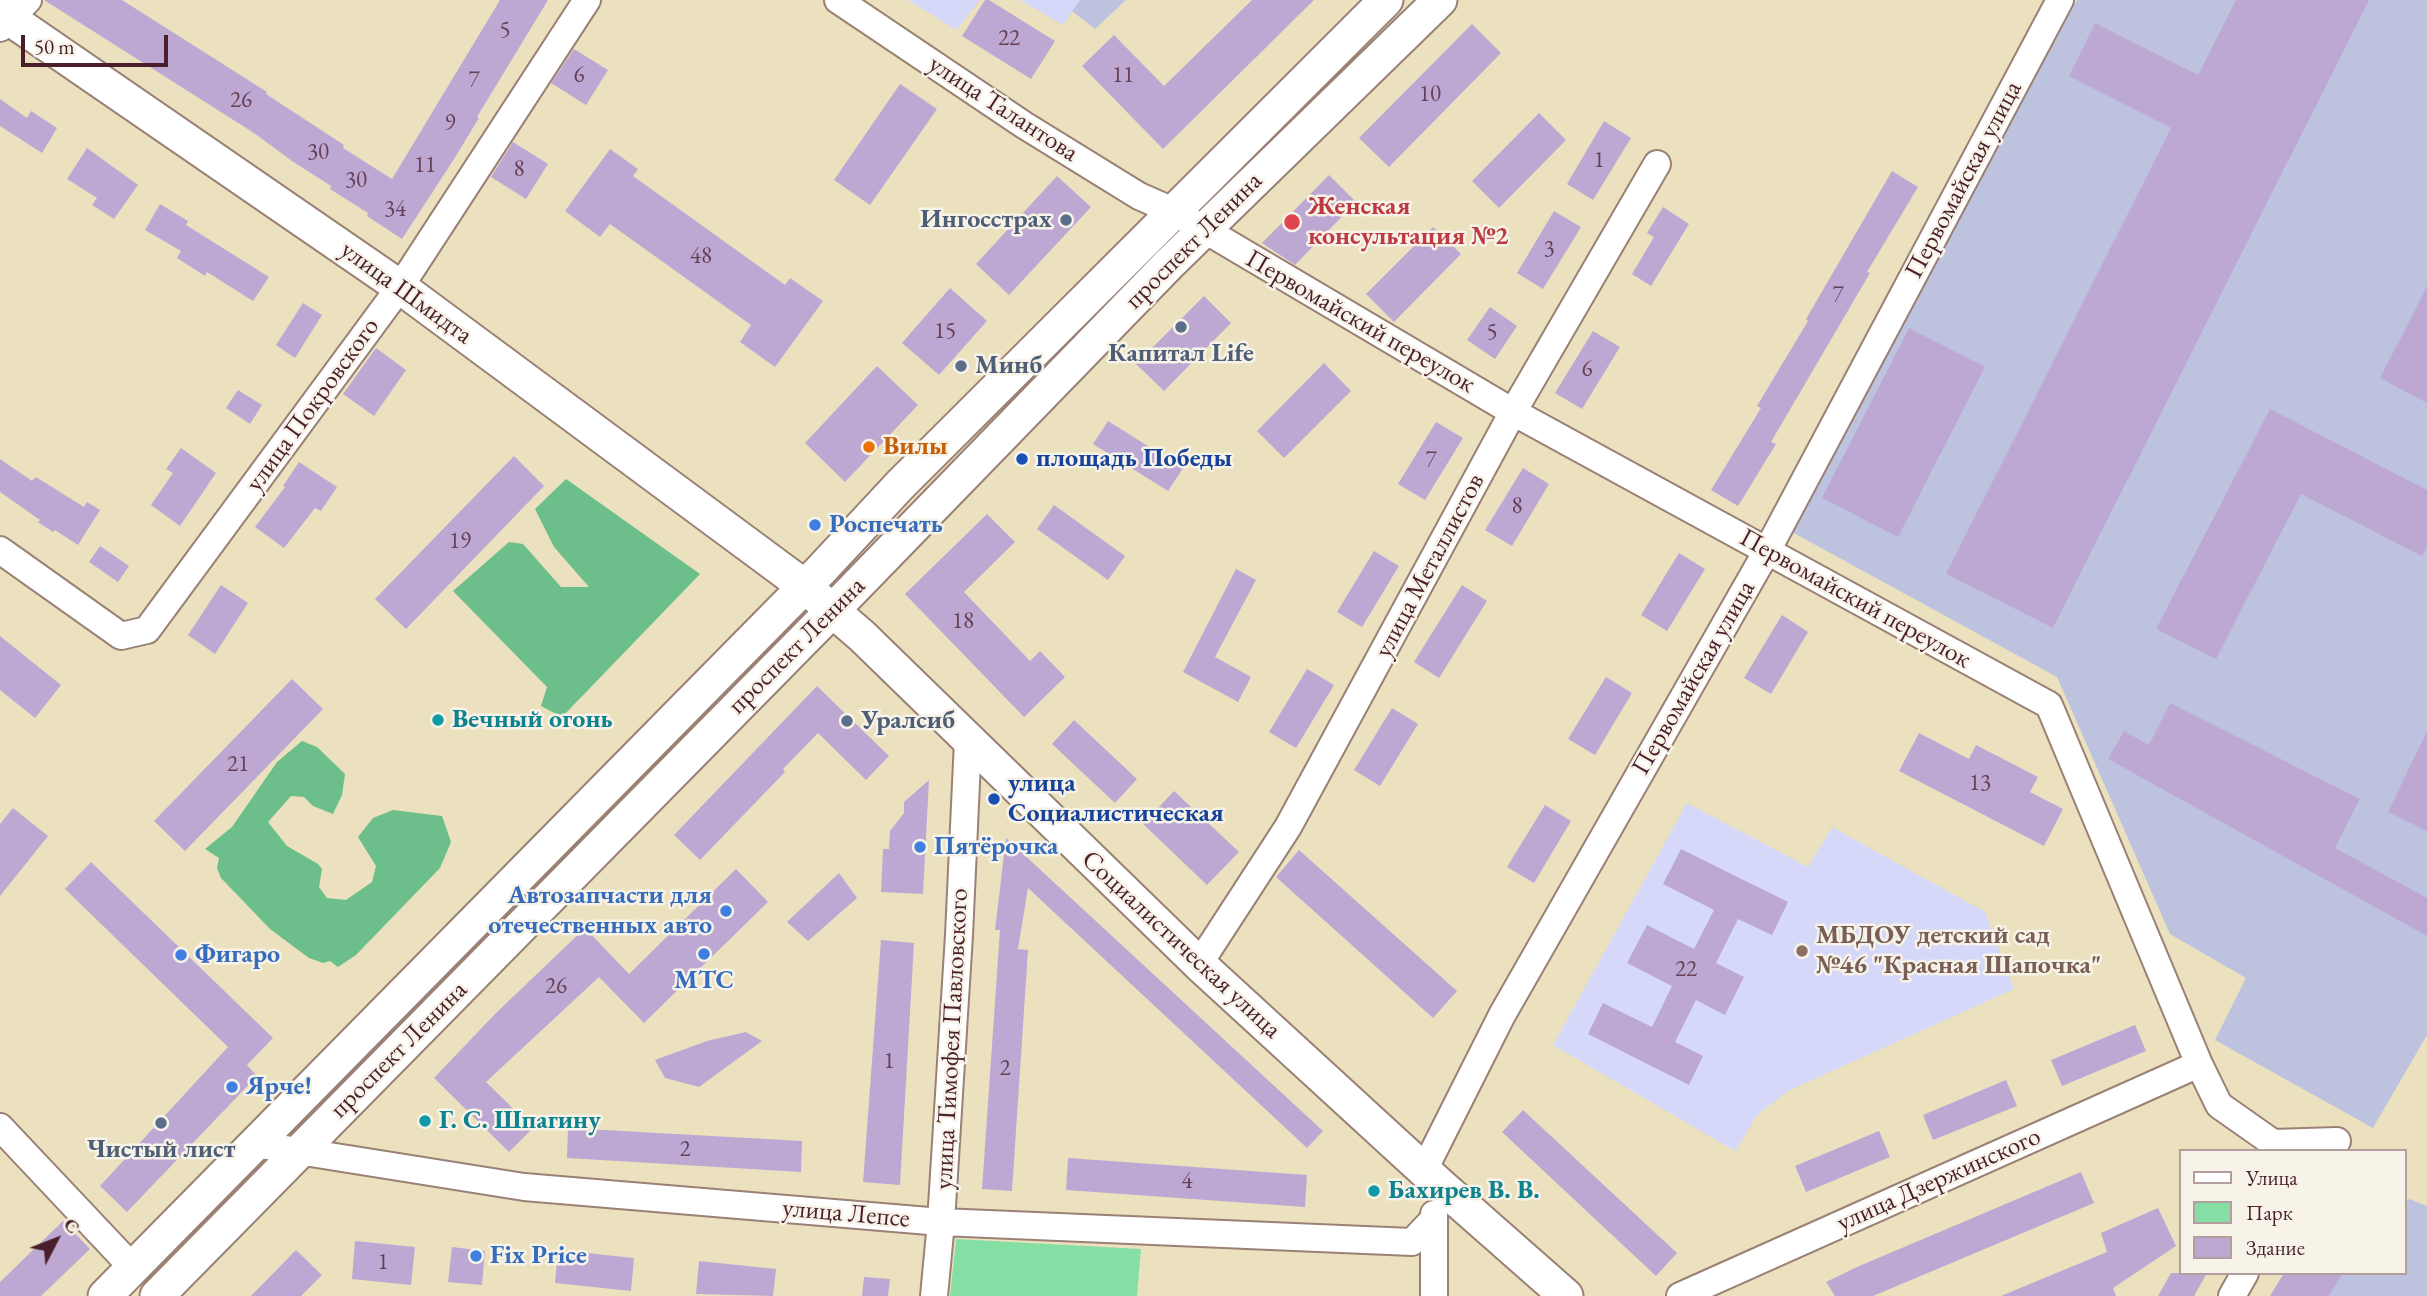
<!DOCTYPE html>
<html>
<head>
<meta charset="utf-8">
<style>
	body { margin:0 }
	#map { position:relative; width:2427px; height:1296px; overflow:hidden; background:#ebe1bf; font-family:"EB Garamond",serif }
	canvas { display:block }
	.legend { position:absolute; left:2179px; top:1149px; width:228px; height:126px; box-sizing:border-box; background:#f7f3e8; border:2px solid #b29e9c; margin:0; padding:9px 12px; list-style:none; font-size:21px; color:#4a1f2b }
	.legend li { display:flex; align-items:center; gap:14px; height:35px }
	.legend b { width:35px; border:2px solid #b29e9c }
	.north { position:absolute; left:21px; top:1205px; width:70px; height:70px; -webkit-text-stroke:5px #f7f3e8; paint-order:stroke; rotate:48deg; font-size:19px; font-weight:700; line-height:28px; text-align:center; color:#4a1f2b }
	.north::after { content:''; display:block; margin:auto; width:24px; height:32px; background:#4a1f2b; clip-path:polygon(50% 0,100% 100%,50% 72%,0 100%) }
	.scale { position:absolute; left:21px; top:35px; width:147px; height:32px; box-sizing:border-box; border:4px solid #4a1f2b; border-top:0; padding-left:9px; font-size:21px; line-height:24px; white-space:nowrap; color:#4a1f2b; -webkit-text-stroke:5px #f7f3e8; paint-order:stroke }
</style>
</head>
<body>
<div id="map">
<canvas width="2427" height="1296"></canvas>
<ul class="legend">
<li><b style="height:9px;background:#fff"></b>Улица</li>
<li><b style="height:19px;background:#85dfa5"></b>Парк</li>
<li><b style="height:19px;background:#bda8d4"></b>Здание</li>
</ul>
<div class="north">С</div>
<div class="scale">50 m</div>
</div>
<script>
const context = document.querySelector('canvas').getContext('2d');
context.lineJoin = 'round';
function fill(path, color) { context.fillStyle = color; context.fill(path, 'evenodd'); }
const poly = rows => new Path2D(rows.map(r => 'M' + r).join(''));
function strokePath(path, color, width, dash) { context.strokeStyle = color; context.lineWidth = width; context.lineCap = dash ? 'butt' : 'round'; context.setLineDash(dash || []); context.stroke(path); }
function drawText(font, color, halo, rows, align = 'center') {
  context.font = font + ' "EB Garamond",serif'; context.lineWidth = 5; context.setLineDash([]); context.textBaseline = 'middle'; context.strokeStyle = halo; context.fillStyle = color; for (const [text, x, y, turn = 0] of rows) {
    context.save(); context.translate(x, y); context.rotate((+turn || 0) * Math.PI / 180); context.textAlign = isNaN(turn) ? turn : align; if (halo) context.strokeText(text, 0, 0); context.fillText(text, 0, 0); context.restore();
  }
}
const built = poly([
	[908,0,980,0,956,30],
	[1020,0,1080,0,1063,25],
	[1687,803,1808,867,1832,827,1985,912,2014,989,1788,1091,1757,1115,1735,1151,1553,1045]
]);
const industrial = poly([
	[1080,0,1126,0,1095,29,1072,11],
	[2077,0,2427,0,2427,1035,2373,1128,2215,1040,2246,978,2170,934,2057,677,1790,531],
	[2409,1199,2427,1206,2427,1296,2313,1296,2326,1273,2404,1273,2404,1203]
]);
const green = poly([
	[956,1239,1141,1249,1137,1296,950,1296]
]);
const forest = poly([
	[566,479,700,574,562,717,541,706,547,687,453,591,509,542,523,544,561,587,589,587,554,547,535,509],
	[302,741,317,747,345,774,342,795,333,814,313,806,304,797,291,796,268,822,287,846,318,864,322,869,319,887,327,898,346,900,372,882,376,866,358,837,373,818,393,810,442,816,451,842,440,868,356,955,338,967,330,961,323,963,309,958,270,929,221,878,217,868,219,858,205,849,232,827,277,762]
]);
const building = poly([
	[44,0,122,0,267,92,266,94,344,145,343,148,392,179,500,0,548,0,477,117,479,118,454,159,402,239,367,216,368,213,330,189,331,186,292,161,254,133],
	[985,0,989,0,1055,41,1031,79,962,36],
	[1252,0,1314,0,1163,149,1082,66,1114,35,1164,86],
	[2236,0,2369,0,2053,628,1946,574,2171,128,2069,76,2095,23,2198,75],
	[1472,24,1501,53,1389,167,1359,138],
	[574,49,608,70,586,105,551,83],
	[900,84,937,109,870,205,834,180],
	[0,99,27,118,31,111,57,128,42,153,0,126],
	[1539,113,1566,140,1499,208,1472,181],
	[1604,121,1631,138,1593,200,1567,184],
	[513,142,548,164,526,199,491,177],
	[87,148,138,185,114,219,92,205,97,198,67,179],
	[610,149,638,169,633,176,785,285,790,278,823,301,775,367,740,342,751,325,610,224,600,237,565,211],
	[1892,171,1918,187,1867,272,1870,273,1771,442,1776,444,1738,506,1711,490,1761,408,1757,406,1808,321,1806,319],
	[1329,175,1356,202,1295,265,1262,243],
	[1057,176,1091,207,1009,295,976,264],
	[160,204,188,221,186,225,269,277,253,301,207,272,205,276,177,258,181,251,145,230],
	[1663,207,1689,224,1651,286,1632,274,1654,237,1647,233],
	[1554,211,1581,227,1543,289,1517,273],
	[1433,227,1461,254,1394,322,1366,294],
	[2427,287,2427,403,2380,378],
	[950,288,987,321,939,375,902,343],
	[1204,296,1231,323,1164,391,1136,364],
	[303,303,322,315,295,358,276,345],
	[1490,307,1517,326,1495,359,1467,340],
	[1909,328,1985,367,1898,537,1822,498],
	[1593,331,1620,347,1582,409,1555,393],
	[376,348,406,370,374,416,343,394],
	[1324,363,1351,391,1284,458,1257,431],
	[877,366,918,405,845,482,805,443],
	[238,390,262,405,250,424,226,408],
	[2270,409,2427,490,2427,547,2422,556,2301,494,2216,659,2156,629],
	[1108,421,1183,468,1168,491,1093,444],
	[1436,422,1463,438,1425,500,1398,484],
	[181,448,216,473,180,526,151,505,173,473,166,469],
	[514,456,544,486,406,629,375,599],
	[0,459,32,481,36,477,84,507,87,502,100,510,78,545,55,530,53,532,38,522,40,520,0,492],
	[299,462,337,487,321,511,315,508,284,548,255,527,285,487,283,486],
	[1523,468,1549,484,1512,546,1485,530],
	[1054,505,1125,556,1108,580,1037,529],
	[987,514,1015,542,964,592,1030,661,1040,651,1065,677,1024,717,905,594],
	[100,546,129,566,118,582,89,562],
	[1374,551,1399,566,1362,627,1337,612],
	[1679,553,1705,569,1667,631,1641,615],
	[1236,569,1256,580,1215,657,1251,677,1238,702,1183,672],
	[221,585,248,603,215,654,188,635],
	[1462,585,1487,601,1439,678,1414,662],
	[1782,615,1808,632,1771,694,1744,678],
	[0,636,61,685,35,718,0,690],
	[1307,669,1334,685,1296,748,1269,732],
	[1606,677,1632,693,1595,755,1568,739],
	[292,679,323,709,185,851,154,821],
	[817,686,889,756,866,780,818,733,783,769,785,772,700,860,674,835],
	[2170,703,2360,799,2335,848,2427,898,2427,936,2108,759,2124,731,2149,745],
	[1392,708,1418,724,1380,786,1354,770],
	[1074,720,1137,779,1115,803,1052,744],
	[2427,731,2427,831,2388,812],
	[1919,733,1969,759,1976,745,2038,777,2030,792,2063,809,2044,846,1899,771],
	[929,780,923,894,881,892,883,849,889,849,890,831,904,813,904,802],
	[1174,791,1239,852,1207,885,1143,824],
	[1545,805,1571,821,1534,883,1507,867],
	[13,808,48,836,0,896,0,824],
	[1006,838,1323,1131,1307,1148,1028,888,1018,949,1028,950,1012,1191,982,1189,1000,930,995,930],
	[1681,849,1788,902,1772,935,1738,919,1716,963,1744,977,1725,1015,1696,1000,1675,1042,1703,1056,1689,1085,1588,1034,1603,1003,1652,1027,1672,986,1627,963,1647,925,1694,949,1714,910,1663,884],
	[1299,850,1457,991,1433,1018,1276,877],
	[91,862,273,1038,247,1065,257,1076,127,1212,100,1186,228,1047,65,889],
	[736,869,768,902,644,1023,599,977,486,1082,533,1128,509,1152,434,1078,495,1014,585,928,629,974],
	[839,873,857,898,808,941,787,922],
	[881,940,914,943,900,1185,863,1182],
	[2135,1025,2146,1051,2062,1086,2051,1060],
	[746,1032,762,1041,699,1087,665,1078,655,1060,707,1041],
	[2006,1080,2017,1106,1933,1140,1923,1115],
	[1523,1110,1677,1253,1656,1276,1502,1132],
	[568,1128,802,1141,801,1172,567,1158],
	[1879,1131,1890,1157,1806,1192,1795,1166],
	[1068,1158,1307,1175,1305,1207,1066,1190],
	[2081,1172,2094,1203,1873,1296,1835,1296,1826,1282,1857,1267],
	[2158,1208,2176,1246,2113,1288,2116,1296,2001,1296,2107,1252,2101,1233],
	[63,1221,90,1249,41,1296,0,1296,0,1282],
	[355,1241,415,1247,411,1285,352,1279],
	[452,1247,485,1251,482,1285,448,1282],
	[296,1250,322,1275,301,1296,251,1296],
	[558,1250,634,1258,631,1291,555,1283],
	[699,1261,776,1269,773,1296,696,1294],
	[2171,1273,2207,1273,2194,1296,2158,1296],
	[2284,1273,2343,1273,2329,1296,2270,1296],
	[864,1277,890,1279,888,1296,862,1296]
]);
const minor = poly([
	[838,0,1024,125,1139,196,1173,211,1513,412,2049,705,2199,1064,2219,1105,2273,1143,2337,1141],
	[0,28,28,0],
	[0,550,121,636,147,630,400,287,587,0],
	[1199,964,1288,827,1513,412,1657,164],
	[0,1127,133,1268],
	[254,1144,524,1187,941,1222,1412,1242,1432,1221],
	[1424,1170,1502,1015,1767,551,2060,0],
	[1434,1214,1434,1296],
	[934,1296,941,1222,959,935,968,740],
	[1680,1296,2199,1064],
	[2232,1296,2245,1273]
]);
const major = poly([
	[0,12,400,287,804,586,862,636,1199,964,1440,1185,1566,1296],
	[105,1296,820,571,900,485,1386,0],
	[157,1296,833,610,1168,265,1440,0]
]);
const markers = [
	[1066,220,7,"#5c6f8a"],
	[1292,222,9,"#e0444e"],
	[1181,327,7,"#5c6f8a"],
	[961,366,7,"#5c6f8a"],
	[869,447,7,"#e8710a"],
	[1022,459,7,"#1a4fb4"],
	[815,525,7,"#3f7fe0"],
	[438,720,7,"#0f9aa8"],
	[847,721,7,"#5c6f8a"],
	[994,799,7,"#1a4fb4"],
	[920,847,7,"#3f7fe0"],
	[726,911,7,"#3f7fe0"],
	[1802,951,7,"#8d6e63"],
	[704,954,7,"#3f7fe0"],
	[181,955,7,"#3f7fe0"],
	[232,1087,7,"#3f7fe0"],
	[425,1121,7,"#0f9aa8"],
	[161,1123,7,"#5c6f8a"],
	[1374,1191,7,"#0f9aa8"],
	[476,1256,7,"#3f7fe0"]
];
const numberNames = [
	["5",505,31],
	["22",1009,39],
	["6",579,76],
	["11",1123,76],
	["7",474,81],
	["10",1430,95],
	["26",241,101],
	["9",450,124],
	["30",318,153],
	["1",1599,161],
	["11",425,166],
	["8",519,170],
	["30",356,181],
	["34",395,210],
	["3",1549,250],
	["48",701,257],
	["7",1838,296],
	["15",945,332],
	["5",1492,333],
	["6",1587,370],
	["7",1431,461],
	["8",1517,507],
	["19",460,542],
	["18",963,622],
	["21",238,765],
	["13",1980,784],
	["22",1686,970],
	["26",556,987],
	["1",889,1062],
	["2",1005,1069],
	["2",685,1150],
	["4",1187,1182],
	["1",383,1263]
];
const streetNames = [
	["улица Талантова",1003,109,33],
	["Первомайская улица",1964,180,-62],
	["проспект Ленина",1194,241,-45],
	["улица Шмидта",406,293,36],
	["Первомайский переулок",1360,322,30],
	["улица Покровского",313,405,-54],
	["улица Металлистов",1430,566,-62],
	["Первомайский переулок",1855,599,29],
	["проспект Ленина",797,646,-45],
	["Первомайская улица",1694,678,-60],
	["Социалистическая улица",1181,945,43],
	["улица Тимофея Павловского",952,1039,-87],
	["проспект Ленина",399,1050,-45],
	["улица Дзержинского",1939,1180,-24],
	["улица Лепсе",846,1214,5]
];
const healthNames = [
	["Женская",1308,207],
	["консультация №2",1308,237]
];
const serviceNames = [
	["Ингосстрах",1052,220,"right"],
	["Капитал Life",1181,354],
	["Минб",975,366,"left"],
	["Уралсиб",861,721,"left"],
	["Чистый лист",161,1150]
];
const foodNames = [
	["Вилы",883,447]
];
const transitNames = [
	["площадь Победы",1036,459],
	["улица",1008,784],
	["Социалистическая",1008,814]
];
const shopNames = [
	["Роспечать",829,525],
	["Пятёрочка",934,847],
	["Автозапчасти для",712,896,"right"],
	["отечественных авто",712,926,"right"],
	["Фигаро",195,955],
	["МТС",704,981,"center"],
	["Ярче!",246,1087],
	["Fix Price",490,1256]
];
const cultureNames = [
	["Вечный огонь",452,720],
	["Г. С. Шпагину",439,1121],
	["Бахирев В. В.",1388,1191]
];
const educationNames = [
	["МБДОУ детский сад",1816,936],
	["№46 \"Красная Шапочка\"",1816,966]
];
fill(built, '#d5d8f9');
fill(industrial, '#bdc3de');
fill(green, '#85dfa5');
fill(forest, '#6cbe8a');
fill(building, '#bda8d4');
strokePath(minor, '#9a8075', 30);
strokePath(major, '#9a8075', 37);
strokePath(minor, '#fff', 26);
strokePath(major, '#fff', 33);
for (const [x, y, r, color] of markers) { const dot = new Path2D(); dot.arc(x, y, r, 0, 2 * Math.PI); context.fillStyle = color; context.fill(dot); strokePath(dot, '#f7f3e8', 2.5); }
drawText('23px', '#674155', null, numberNames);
drawText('26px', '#4a1f2b', '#f7f3e8', streetNames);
drawText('bold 26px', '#be3a42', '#f7f3e8', healthNames, 'left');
drawText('bold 26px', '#4e5e75', '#f7f3e8', serviceNames);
drawText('bold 26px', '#c56008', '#f7f3e8', foodNames, 'left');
drawText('bold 26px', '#164399', '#f7f3e8', transitNames, 'left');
drawText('bold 26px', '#366cbe', '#f7f3e8', shopNames, 'left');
drawText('bold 26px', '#0d838f', '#f7f3e8', cultureNames, 'left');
drawText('bold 26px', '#785e54', '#f7f3e8', educationNames, 'left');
</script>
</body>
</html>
